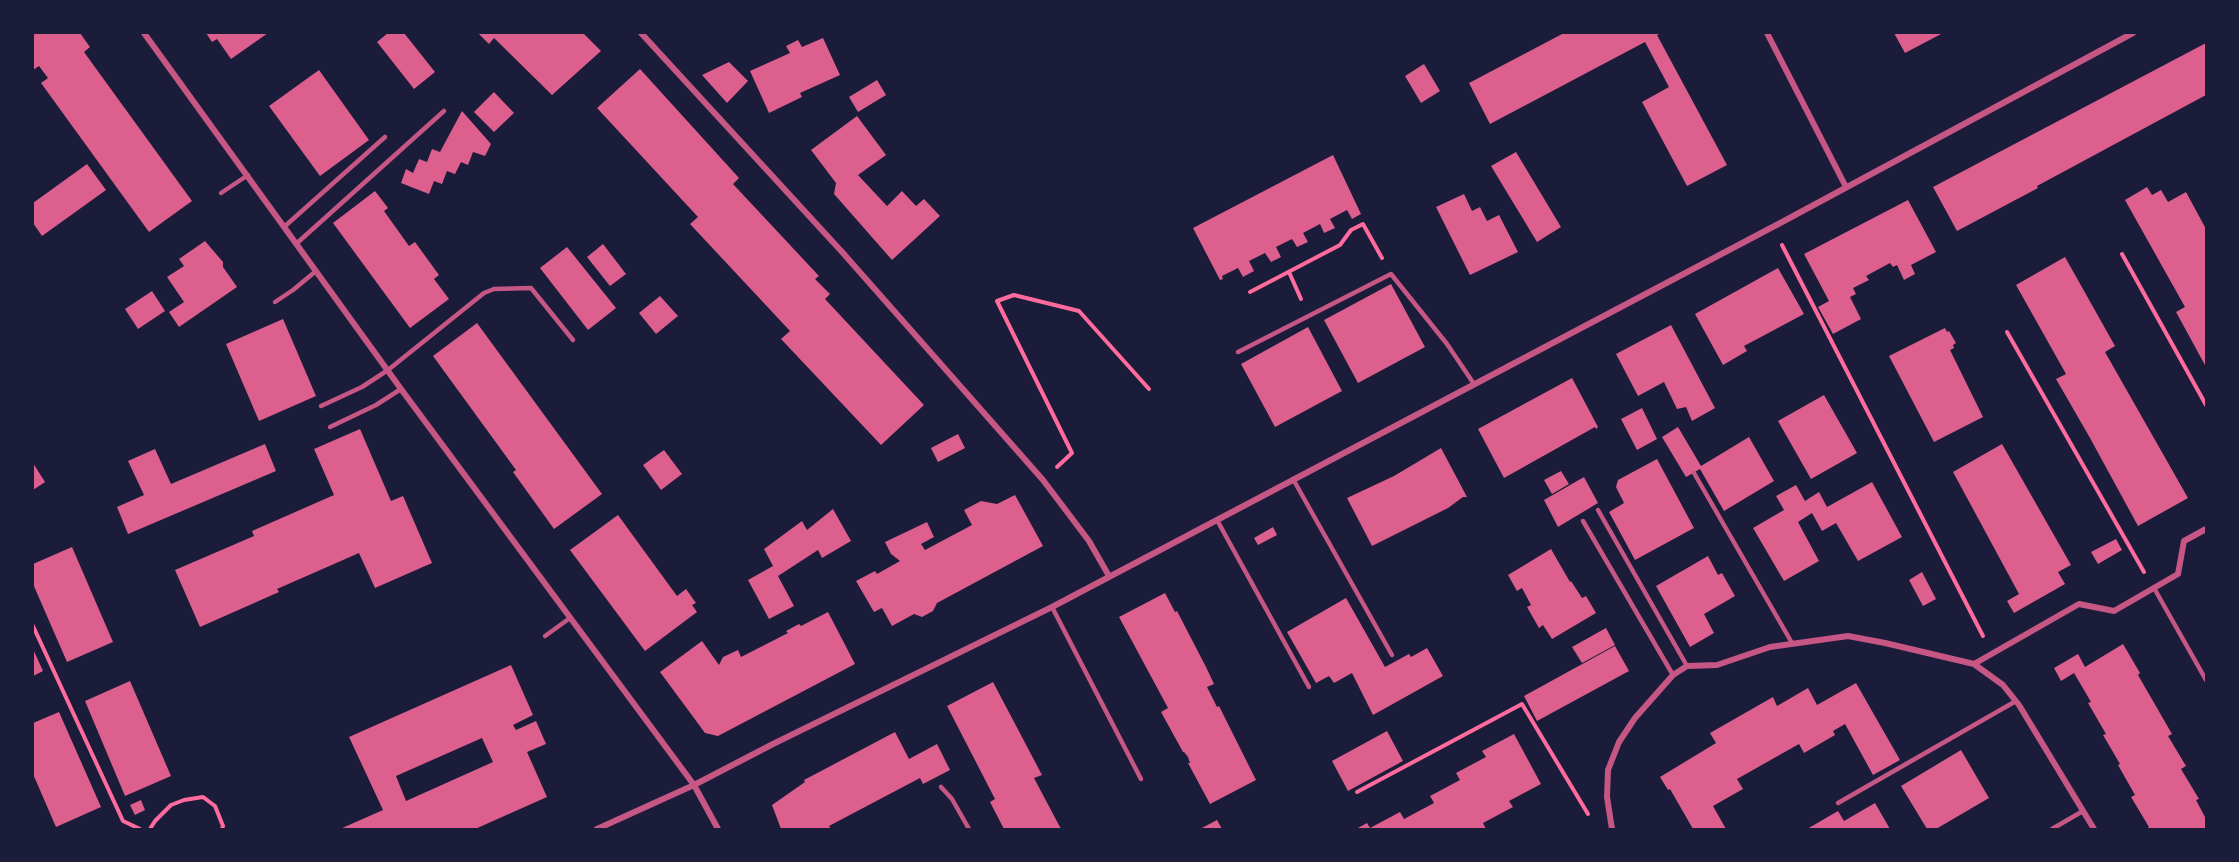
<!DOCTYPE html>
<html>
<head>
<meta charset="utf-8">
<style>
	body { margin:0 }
	#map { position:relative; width:2239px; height:862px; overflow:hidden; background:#1b1b3a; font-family:"Asap Condensed",sans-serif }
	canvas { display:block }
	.frame { position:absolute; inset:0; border:34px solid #1b1b3a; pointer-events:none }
</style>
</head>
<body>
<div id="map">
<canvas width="2239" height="862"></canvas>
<div class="frame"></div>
</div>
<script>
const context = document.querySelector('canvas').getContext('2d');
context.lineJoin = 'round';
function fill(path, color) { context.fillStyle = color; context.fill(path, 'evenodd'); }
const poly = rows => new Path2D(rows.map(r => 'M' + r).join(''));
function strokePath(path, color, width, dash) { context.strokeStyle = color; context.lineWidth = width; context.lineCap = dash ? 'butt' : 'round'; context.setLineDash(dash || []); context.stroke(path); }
const building = poly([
	[33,33,80,33,90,47,84,52,192,201,149,232,41,83,48,78,39,66,33,70],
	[206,33,268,33,231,59,217,39,212,42],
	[388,33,404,33,435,72,414,89,377,42],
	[478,33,583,33,601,51,552,95,494,38,489,44],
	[1564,33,1662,33,1657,35,1727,165,1687,186,1642,102,1669,87,1645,42,1490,124,1469,83],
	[1894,33,1943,33,1905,53],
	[823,38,840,75,800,93,802,97,769,113,750,71,790,53,786,46,798,40,802,47],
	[2206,43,2206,95,2037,186,2038,188,1957,231,1933,187],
	[729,62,748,81,727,103,702,75],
	[1424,64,1440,91,1421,103,1405,76],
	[640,69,739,178,733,184,819,276,815,279,830,294,825,299,924,405,881,445,781,339,790,331,690,224,698,217,597,108],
	[319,70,369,140,320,176,269,106],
	[877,80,886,95,858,112,849,97],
	[494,92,514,113,494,132,474,112],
	[462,111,491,144,485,156,473,152,468,165,461,162,455,174,447,171,442,184,434,181,429,194,401,183,406,169,413,173,419,159,427,162,432,149,440,152],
	[857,116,886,155,858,175,887,206,902,191,916,206,924,199,940,216,892,260,834,194,836,183,811,150],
	[1516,152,1561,227,1537,242,1491,166],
	[1333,155,1361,214,1352,219,1347,210,1330,219,1335,228,1324,233,1320,224,1303,233,1308,242,1297,247,1292,239,1276,247,1281,257,1271,262,1265,253,1249,261,1254,271,1243,277,1238,268,1222,276,1223,279,1220,280,1193,228],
	[87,164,106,190,42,236,33,223,33,203],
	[2147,187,2152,195,2161,190,2168,202,2186,192,2206,229,2206,367,2176,312,2185,307,2125,200],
	[375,191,388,208,384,211,409,246,415,242,439,275,434,279,449,299,410,328,333,223],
	[1464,194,1472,211,1480,207,1487,221,1499,215,1518,252,1470,275,1436,207],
	[1908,200,1936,252,1911,265,1915,274,1904,280,1897,265,1893,267,1890,263,1866,276,1869,280,1853,288,1856,294,1850,297,1861,319,1833,334,1818,307,1829,301,1804,254],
	[205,241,223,262,223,267,237,287,179,327,169,312,184,302,167,277,184,266,179,259],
	[603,244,626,274,610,286,587,257],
	[567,247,616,308,588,330,540,268],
	[2065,257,2115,346,2105,352,2188,498,2138,526,2090,438,2056,379,2066,374,2016,285],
	[1778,268,1804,314,1744,346,1747,351,1723,365,1695,314],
	[1391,284,1425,347,1358,383,1324,320],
	[152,291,165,311,138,329,125,309],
	[660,296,678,316,656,334,639,313],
	[283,319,316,396,259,421,226,344],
	[477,323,602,494,554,529,513,472,516,470,433,356],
	[1671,325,1715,408,1692,421,1686,407,1677,409,1664,382,1638,396,1616,354],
	[1308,327,1342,391,1275,427,1241,364],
	[1945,328,1947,332,1949,331,1956,343,1953,345,1954,348,1950,350,1983,417,1934,442,1889,356],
	[1572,378,1598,427,1596,429,1595,427,1504,478,1478,429],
	[1824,395,1857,453,1811,479,1778,421],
	[1642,408,1657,439,1637,450,1621,419],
	[1678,427,1701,466,1749,437,1774,481,1724,511,1700,469,1686,477,1662,437],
	[360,429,391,501,403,496,432,563,375,588,359,553,277,589,279,592,200,627,175,570,254,536,252,531,334,495,314,449],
	[958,434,965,448,938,462,931,448],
	[265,444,276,471,128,534,117,507,144,495,128,461,155,449,171,484],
	[2002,444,2071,565,2058,572,2065,584,2014,613,2007,601,2019,594,1953,472],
	[1441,448,1467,497,1463,497,1448,508,1372,546,1347,498,1394,476],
	[664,450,682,474,661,490,643,465],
	[1657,459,1694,528,1635,560,1609,512,1624,503,1616,487,1618,480],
	[33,463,45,482,33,490],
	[1561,471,1569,484,1552,494,1544,480],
	[1584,477,1598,503,1558,527,1544,500],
	[1872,482,1902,537,1858,561,1836,523,1822,531,1812,513,1798,522,1819,561,1784,581,1753,528,1784,510,1776,496,1796,485,1805,501,1819,492,1827,507],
	[1015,495,1043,546,937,603,933,611,922,617,914,614,892,626,882,608,874,612,856,581,875,571,877,574,900,561,891,554,885,542,927,522,934,537,921,544,925,550,972,525,964,510,981,501,997,504],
	[833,509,851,541,822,558,818,550,778,576,794,606,769,619,748,580,773,566,764,549,802,521,807,530],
	[618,515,677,596,686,589,696,603,692,605,697,612,645,651,570,550],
	[1273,527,1277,535,1258,545,1254,538],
	[2116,539,2122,550,2098,564,2091,552],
	[72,547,113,642,67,662,33,584,33,564],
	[1551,549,1570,582,1571,581,1582,598,1586,596,1596,613,1552,639,1543,625,1539,628,1527,607,1531,605,1522,588,1517,591,1508,575],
	[1708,556,1718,575,1722,573,1735,596,1704,614,1714,633,1690,647,1656,586],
	[1922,572,1936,599,1923,606,1909,580],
	[1165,593,1175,612,1177,611,1206,667,1214,684,1207,687,1217,707,1219,706,1256,780,1210,804,1188,763,1190,763,1188,757,1184,752,1183,752,1161,712,1168,708,1119,617],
	[1346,598,1385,667,1409,654,1411,657,1427,648,1443,676,1373,715,1352,673,1334,683,1329,676,1316,683,1287,632],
	[828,612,855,664,718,736,705,733,660,672,702,641,719,665,723,657,738,650,741,657,788,633,786,631,799,624,801,626],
	[1606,628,1615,645,1582,663,1572,647],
	[2123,644,2140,673,2138,675,2172,734,2168,736,2186,766,2181,769,2199,799,2196,800,2206,819,2206,829,2146,829,2149,827,2131,797,2135,795,2118,765,2120,764,2103,735,2106,734,2088,703,2091,702,2074,673,2061,681,2054,668,2078,654,2085,667],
	[1615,646,1629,671,1537,721,1524,696],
	[33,649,43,671,33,676],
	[511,665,533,715,513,725,516,730,536,721,546,744,527,752,547,797,475,829,340,829,383,810,349,737],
	[482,738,493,762,406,801,396,776],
	[130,681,171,776,125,796,85,701],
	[993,682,1042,775,1034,778,1061,829,1004,829,990,802,995,799,947,706],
	[1856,683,1900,760,1873,775,1845,724,1833,731,1835,735,1804,753,1799,744,1737,779,1743,789,1713,806,1726,829,1693,829,1670,789,1668,790,1660,777,1716,743,1710,733,1773,697,1777,706,1808,688,1817,705],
	[59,712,101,807,56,827,33,774,33,723],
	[1387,731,1403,761,1348,791,1332,761],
	[895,732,909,759,937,744,950,770,923,784,920,778,829,826,831,829,781,829,772,805,805,782,804,780],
	[1514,734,1541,784,1509,801,1513,807,1483,823,1486,829,1356,829,1367,823,1370,828,1400,812,1404,819,1434,803,1430,796,1460,780,1456,773,1486,757,1482,751],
	[1961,750,1989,798,1936,829,1927,829,1901,786],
	[141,800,145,810,135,815,130,805],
	[1875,803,1890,829,1807,829,1838,811,1844,821],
	[1217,820,1222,829,1200,829]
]);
const path = poly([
	[1782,245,1983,636],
	[2122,254,2206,405],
	[1289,272,1301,299],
	[1250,292,1340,245,1351,230,1363,224,1382,258],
	[2007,332,2144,572],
	[1057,467,1072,453,997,301,1014,295,1079,311,1149,389],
	[33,626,123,821,140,829],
	[1357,792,1522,704,1588,814],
	[150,829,155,821,171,805,184,800,203,797,215,806,223,826,222,829]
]);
const service = poly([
	[221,193,248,175],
	[284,227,385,137],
	[296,244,444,111],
	[275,302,293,290,316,271],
	[1238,352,1391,274,1447,344,1474,384],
	[321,406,362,387,388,370,484,293,494,289,531,288,573,340],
	[330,427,376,405,401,389],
	[1694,473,1792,643],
	[1293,479,1392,655],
	[1598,510,1687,666],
	[1217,520,1309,687],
	[1583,521,1673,675],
	[2154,588,2206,680],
	[1052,607,1141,779],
	[545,636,570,618],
	[941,787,952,799,969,829],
	[1838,803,2016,701],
	[2052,829,2083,811]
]);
const minor = poly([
	[144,33,401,389,694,785,718,829],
	[641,33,843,253,1043,480,1089,541,1109,576],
	[1767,33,1846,187],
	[1974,664,2079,604,2114,611,2178,574,2184,541,2206,529],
	[597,829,694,785,773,744,1052,607,1784,221,2133,33],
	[1612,829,1607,797,1608,770,1619,742,1635,718,1673,675,1687,666,1717,665,1770,647,1848,636,1885,643,1974,664,2003,685,2019,705,2094,829]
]);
fill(building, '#dd5f8e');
strokePath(path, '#ff6b9d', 4);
strokePath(service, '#c65784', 4.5);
strokePath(minor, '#c65784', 6);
</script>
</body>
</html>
